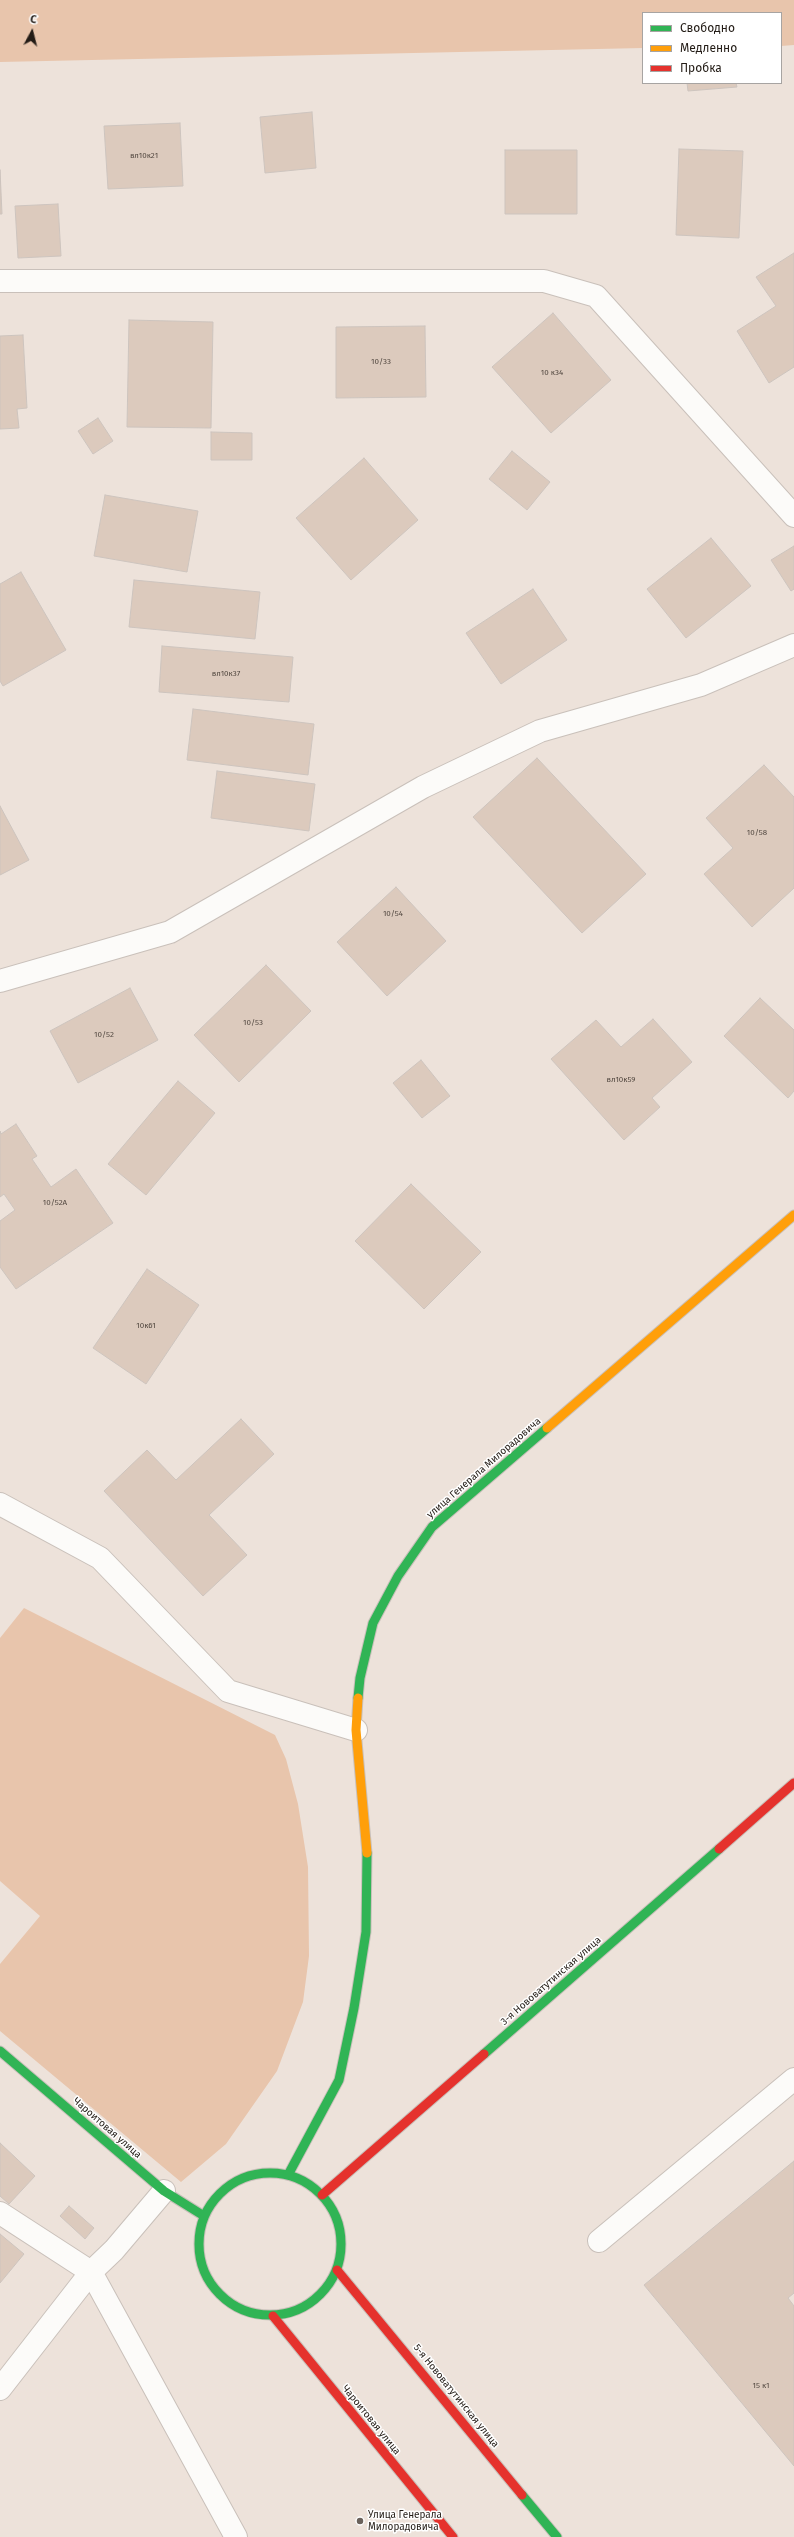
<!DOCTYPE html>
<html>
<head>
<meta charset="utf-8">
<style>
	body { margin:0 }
	#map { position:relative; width:794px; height:2537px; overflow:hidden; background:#ede2da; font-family:"Fira Sans",sans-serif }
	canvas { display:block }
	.legend { position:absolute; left:642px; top:12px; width:140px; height:72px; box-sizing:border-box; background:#fff; border:1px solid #a7a4a2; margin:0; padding:5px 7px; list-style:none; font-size:12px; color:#231c16 }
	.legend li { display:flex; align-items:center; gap:8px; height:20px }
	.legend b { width:20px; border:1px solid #a7a4a2 }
	.north { position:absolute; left:12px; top:12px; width:40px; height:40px; -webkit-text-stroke:3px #fff; paint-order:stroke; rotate:7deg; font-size:11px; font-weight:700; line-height:16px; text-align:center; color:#231c16 }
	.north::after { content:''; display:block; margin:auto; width:14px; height:18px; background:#231c16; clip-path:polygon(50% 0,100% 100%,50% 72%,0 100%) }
</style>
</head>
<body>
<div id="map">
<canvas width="794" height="2537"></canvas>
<ul class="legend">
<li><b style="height:5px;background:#30b455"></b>Свободно</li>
<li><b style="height:5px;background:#ff9f0a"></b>Медленно</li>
<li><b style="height:5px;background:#e5322d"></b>Пробка</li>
</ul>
<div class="north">С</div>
</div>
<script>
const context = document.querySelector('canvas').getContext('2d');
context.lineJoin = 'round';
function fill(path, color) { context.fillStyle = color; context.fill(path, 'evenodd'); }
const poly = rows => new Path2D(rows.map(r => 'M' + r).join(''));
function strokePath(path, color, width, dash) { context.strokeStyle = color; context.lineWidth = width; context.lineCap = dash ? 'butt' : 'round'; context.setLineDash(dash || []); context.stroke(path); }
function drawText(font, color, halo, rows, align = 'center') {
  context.font = font + ' "Fira Sans",sans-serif'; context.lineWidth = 3; context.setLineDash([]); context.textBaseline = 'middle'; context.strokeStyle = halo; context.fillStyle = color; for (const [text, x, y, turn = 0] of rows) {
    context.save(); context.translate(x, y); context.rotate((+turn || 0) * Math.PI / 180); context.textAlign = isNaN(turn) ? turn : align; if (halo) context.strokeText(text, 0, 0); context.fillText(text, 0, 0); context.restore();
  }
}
const green = poly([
	[0,0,794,0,794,45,781,46,781,13,643,13,643,48,0,62],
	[24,1608,275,1735,286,1759,298,1804,308,1867,309,1956,303,2002,277,2071,226,2144,181,2182,0,2031,0,1964,40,1916,0,1881,0,1638]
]);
const building = poly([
	[687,83,736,83,737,87,688,91,687,83],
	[312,112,316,168,265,173,260,117,312,112],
	[180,123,183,186,108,189,104,126,180,123],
	[679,149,743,151,739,238,676,235,679,149],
	[505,150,577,150,577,214,505,214,505,150],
	[0,170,2,214,0,214,0,170],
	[58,204,61,256,18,258,15,206,58,204],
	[794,253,794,367,769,383,737,331,776,306,756,277,794,253],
	[553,313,611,380,551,433,492,367,553,313],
	[129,320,213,322,211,428,127,427,129,320],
	[425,326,426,397,336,398,336,327,425,326],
	[23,335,27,408,17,409,19,428,0,429,0,336,23,335],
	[98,418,113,441,93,454,78,431,98,418],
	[211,432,252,433,252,460,211,460,211,432],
	[512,451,550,482,527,510,489,479,512,451],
	[364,458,418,520,351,580,296,518,364,458],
	[105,495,198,511,187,572,94,556,105,495],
	[711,538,751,586,686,638,647,589,711,538],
	[794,546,794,589,791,591,771,560,794,546],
	[21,572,66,650,3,686,0,681,0,584,21,572],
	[134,580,260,592,255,639,129,627,134,580],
	[533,589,567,640,501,684,466,633,533,589],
	[162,646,293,657,289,702,159,692,162,646],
	[193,709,314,724,308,775,187,760,193,709],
	[537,758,646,874,582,933,473,817,537,758],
	[764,765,794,797,794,888,752,927,704,874,733,848,706,818,764,765],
	[217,771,315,784,309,831,211,818,217,771],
	[0,806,29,860,0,875,0,806],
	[396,887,446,941,387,996,337,942,396,887],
	[266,965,311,1011,239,1082,194,1035,266,965],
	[130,988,158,1040,78,1083,50,1031,130,988],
	[760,998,794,1030,794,1091,788,1098,724,1036,760,998],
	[653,1019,692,1062,652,1098,660,1107,624,1140,551,1059,596,1020,621,1047,653,1019],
	[421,1060,450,1096,422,1118,393,1083,421,1060],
	[178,1081,215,1113,146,1195,108,1164,178,1081],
	[16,1124,37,1156,32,1159,51,1187,76,1169,113,1223,16,1289,0,1267,0,1221,15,1210,4,1194,0,1197,0,1131,1,1134,16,1124],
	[411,1184,481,1252,424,1309,355,1241,411,1184],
	[147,1269,199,1305,146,1384,93,1348,147,1269],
	[241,1419,274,1454,209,1515,247,1555,203,1596,104,1491,147,1450,176,1480,241,1419],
	[0,2143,35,2176,9,2204,0,2196,0,2143],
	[794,2161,794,2293,788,2298,794,2306,794,2466,644,2285,794,2161],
	[69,2206,94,2228,85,2239,60,2216,69,2206],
	[0,2234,24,2254,0,2283,0,2234]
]);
const lane = poly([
	[0,2213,91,2272,0,2389],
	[599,2241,794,2079]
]);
const street = poly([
	[0,281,544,281,596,296,794,516],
	[0,981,170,932,423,787,540,731,701,685,794,645],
	[0,1504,100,1558,228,1691,356,1730],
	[164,2191,114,2250,91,2272,236,2537]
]);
const fast = poly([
	[358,1698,360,1678,373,1623,398,1576,432,1527,547,1428],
	[0,2051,164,2191,204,2216],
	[484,2054,719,1849],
	'199 2244a71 71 0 1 1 142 0a71 71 0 1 1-142 0Z',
	[288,2175,339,2080,354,2008,366,1932,367,1853],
	[522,2495,557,2537]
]);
const slow = poly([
	[547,1428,794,1215],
	[358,1698,356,1730,367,1853]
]);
const jam = poly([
	[719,1849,794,1783],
	[322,2195,484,2054],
	[337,2270,522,2495],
	[273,2316,453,2537]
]);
const markers = [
	[360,2521,4,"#6a615b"]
];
const numberNames = [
	["вл10к21",144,156],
	["10/33",381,362],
	["10 к34",552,373],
	["вл10к37",226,674],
	["10/58",757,833],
	["10/54",393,914],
	["10/53",253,1023],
	["10/52",104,1035],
	["вл10к59",621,1080],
	["10/52А",55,1203],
	["10к61",146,1326],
	["15 к1",761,2386]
];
const streetNames = [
	["улица Генерала Милорадовича",484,1468,-41],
	["3-я Нововатутинская улица",551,1981,-41],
	["Чароитовая улица",107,2128,41],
	["5-я Нововатутинская улица",456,2396,51],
	["Чароитовая улица",371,2420,51]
];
const poiNames = [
	["Улица Генерала",368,2515],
	["Милорадовича",368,2527]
];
fill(green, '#e8c5ac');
fill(building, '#dccabd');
strokePath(building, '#cdc4be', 1);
strokePath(lane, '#c9c0ba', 24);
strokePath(street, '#c9c0ba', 24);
strokePath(fast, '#c9c0ba', 11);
strokePath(slow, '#c9c0ba', 11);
strokePath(jam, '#c9c0ba', 11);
strokePath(lane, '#fcfbf9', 22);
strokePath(street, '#fcfbf9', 22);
strokePath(fast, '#30b455', 9);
strokePath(slow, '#ff9f0a', 9);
strokePath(jam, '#e5322d', 9);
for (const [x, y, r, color] of markers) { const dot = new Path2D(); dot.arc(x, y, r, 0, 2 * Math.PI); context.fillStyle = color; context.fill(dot); strokePath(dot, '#fff', 1.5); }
drawText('8px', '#524840', null, numberNames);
drawText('10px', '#231c16', '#fff', streetNames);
drawText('10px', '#231c16', '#fff', poiNames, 'left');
</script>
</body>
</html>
